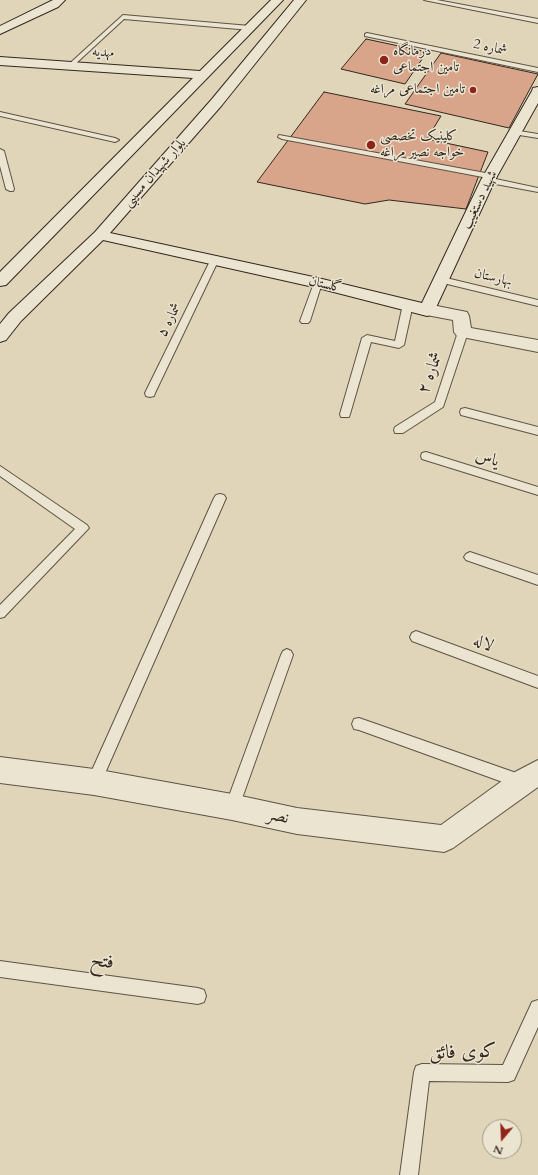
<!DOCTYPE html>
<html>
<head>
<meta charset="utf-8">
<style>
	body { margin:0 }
	#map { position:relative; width:538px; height:1175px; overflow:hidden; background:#e0d5b8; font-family:Cardo,serif }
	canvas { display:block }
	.north { position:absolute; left:482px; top:1119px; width:40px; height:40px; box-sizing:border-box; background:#ebe4d1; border:1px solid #a1998a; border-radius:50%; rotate:199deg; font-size:11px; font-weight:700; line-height:16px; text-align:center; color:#33281f }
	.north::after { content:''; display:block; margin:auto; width:14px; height:18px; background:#8f2418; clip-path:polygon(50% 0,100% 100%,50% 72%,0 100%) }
</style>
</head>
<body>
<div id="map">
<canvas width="538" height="1175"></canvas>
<div class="north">N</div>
</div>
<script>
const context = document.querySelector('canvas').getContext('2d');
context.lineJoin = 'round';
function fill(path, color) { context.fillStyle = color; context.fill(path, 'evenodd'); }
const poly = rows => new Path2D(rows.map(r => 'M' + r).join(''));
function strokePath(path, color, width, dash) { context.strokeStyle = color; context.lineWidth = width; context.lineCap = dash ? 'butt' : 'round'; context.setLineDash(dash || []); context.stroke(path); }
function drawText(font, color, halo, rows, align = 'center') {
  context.font = font + ' Cardo,Amiri,serif'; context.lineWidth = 3; context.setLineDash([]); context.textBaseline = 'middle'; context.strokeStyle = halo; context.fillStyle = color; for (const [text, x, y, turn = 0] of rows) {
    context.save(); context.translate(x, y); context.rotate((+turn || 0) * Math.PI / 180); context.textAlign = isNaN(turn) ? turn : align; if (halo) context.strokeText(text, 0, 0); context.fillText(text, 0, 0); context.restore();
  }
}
const building = poly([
	[366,39,427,52,405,84,341,69,366,39],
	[441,53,538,74,509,128,405,104,441,53],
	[324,92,441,116,427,139,488,152,466,209,389,200,365,204,257,182,324,92]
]);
const lane = poly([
	[424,0,437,0,538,19,538,23,424,0],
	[123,15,250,26,253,28,250,30,124,19,72,67,68,67,68,65,123,15],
	[367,33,538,68,538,72,365,36,365,34,367,33],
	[0,112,115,138,119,140,115,142,0,116,0,112],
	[513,130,538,134,538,138,513,134,513,130],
	[279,135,491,174,495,176,491,178,538,188,538,192,485,182,484,180,488,178,282,139,278,137,279,135],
	[0,149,4,151,14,189,13,191,10,191,6,189,0,166,0,149],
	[215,256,219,259,155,393,154,396,150,397,146,396,145,393,211,259,215,256],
	[442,277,538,300,538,306,439,282,438,280,439,278,442,277],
	[318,280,322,283,310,321,308,323,302,323,300,321,314,283,318,280],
	[408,301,413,304,404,345,399,348,371,342,350,414,349,417,341,417,340,414,362,338,367,335,395,341,403,304,408,301],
	[463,329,468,332,443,407,403,433,395,433,394,430,395,427,435,402,458,332,463,329],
	[465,408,538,427,538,435,461,415,460,412,461,409,465,408],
	[426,452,538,487,538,495,422,459,421,456,422,453,426,452],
	[0,466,87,525,89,528,4,617,0,618,0,605,75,529,0,476,0,466],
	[220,494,224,495,226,498,99,787,94,789,89,787,87,782,89,777,214,498,216,495,220,494],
	[470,552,538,575,538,585,466,560,464,557,466,554,470,552],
	[416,631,538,676,538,688,412,641,410,637,412,633,416,631],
	[287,649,291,651,293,655,239,807,237,812,232,814,227,812,225,807,281,655,283,651,287,649],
	[359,718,522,775,527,777,529,782,527,787,522,789,359,730,354,729,352,724,354,719,359,718],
	[0,961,198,988,204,990,206,996,204,1002,198,1004,0,977,0,961],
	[538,1000,538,1027,514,1080,508,1082,429,1081,418,1175,400,1175,414,1072,416,1066,422,1064,503,1065,532,1002,538,1000]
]);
const street = poly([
	[427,304,467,312,469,316,471,328,538,340,538,352,457,336,454,332,453,320,421,314,419,310,421,306,427,304],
	[0,757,94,769,232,794,297,808,441,825,513,773,538,760,538,787,453,848,444,852,297,834,232,820,94,795,0,783,0,757]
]);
const secondary = poly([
	[53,0,65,0,58,7,0,34,0,26,53,0],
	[271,0,283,0,6,285,0,286,0,272,193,78,0,65,0,57,200,71,271,0],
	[294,0,306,0,222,105,110,233,318,278,422,303,481,180,532,91,533,88,538,87,538,103,495,180,433,314,427,316,318,288,103,240,21,321,6,340,0,342,0,324,9,313,95,232,212,99,294,0]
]);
const markers = [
	[384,60,5,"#8f2418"],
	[473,90,4,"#8f2418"],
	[371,145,5,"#8f2418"]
];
const farStreetnames = [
	["شماره 2",490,48,12],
	["مهدیه",103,53,4],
	["بلوار شهیدان مسیبی",155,173,-48],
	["شهید دستغیب",480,200,-64],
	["بهارستان",493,278,14],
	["گلستان",325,285,13],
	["شماره ۵",170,320,-64]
];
const farPoinames = [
	["درمانگاه",393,52],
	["تامین اجتماعی",393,68],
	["تامین اجتماعی مراغه",465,90,"right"],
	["کلینیک تخصصی",380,137],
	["خواجه نصیر مراغه",380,153]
];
const streetNames = [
	["شماره ۲",431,373,-70],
	["یاس",487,459,17],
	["لاله",483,644,20],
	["نصر",278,817,12]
];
const nearStreetnames = [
	["فتح",102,962,8],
	["کوی فائق",463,1053,-2]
];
fill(building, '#d8a48a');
strokePath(building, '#33281f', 1);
strokePath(lane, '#5e5345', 2);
strokePath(street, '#5e5345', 2);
strokePath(secondary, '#33281f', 2);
fill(lane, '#ebe4d1');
fill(street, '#ebe4d1');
fill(secondary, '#ebe4d1');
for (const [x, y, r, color] of markers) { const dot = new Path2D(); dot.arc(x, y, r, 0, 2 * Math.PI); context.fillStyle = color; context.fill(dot); strokePath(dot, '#ebe4d1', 1.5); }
drawText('14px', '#33281f', '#ebe4d1', farStreetnames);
drawText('14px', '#33281f', '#ebe4d1', farPoinames, 'left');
drawText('17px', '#33281f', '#ebe4d1', streetNames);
drawText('20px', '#33281f', '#ebe4d1', nearStreetnames);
</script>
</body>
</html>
